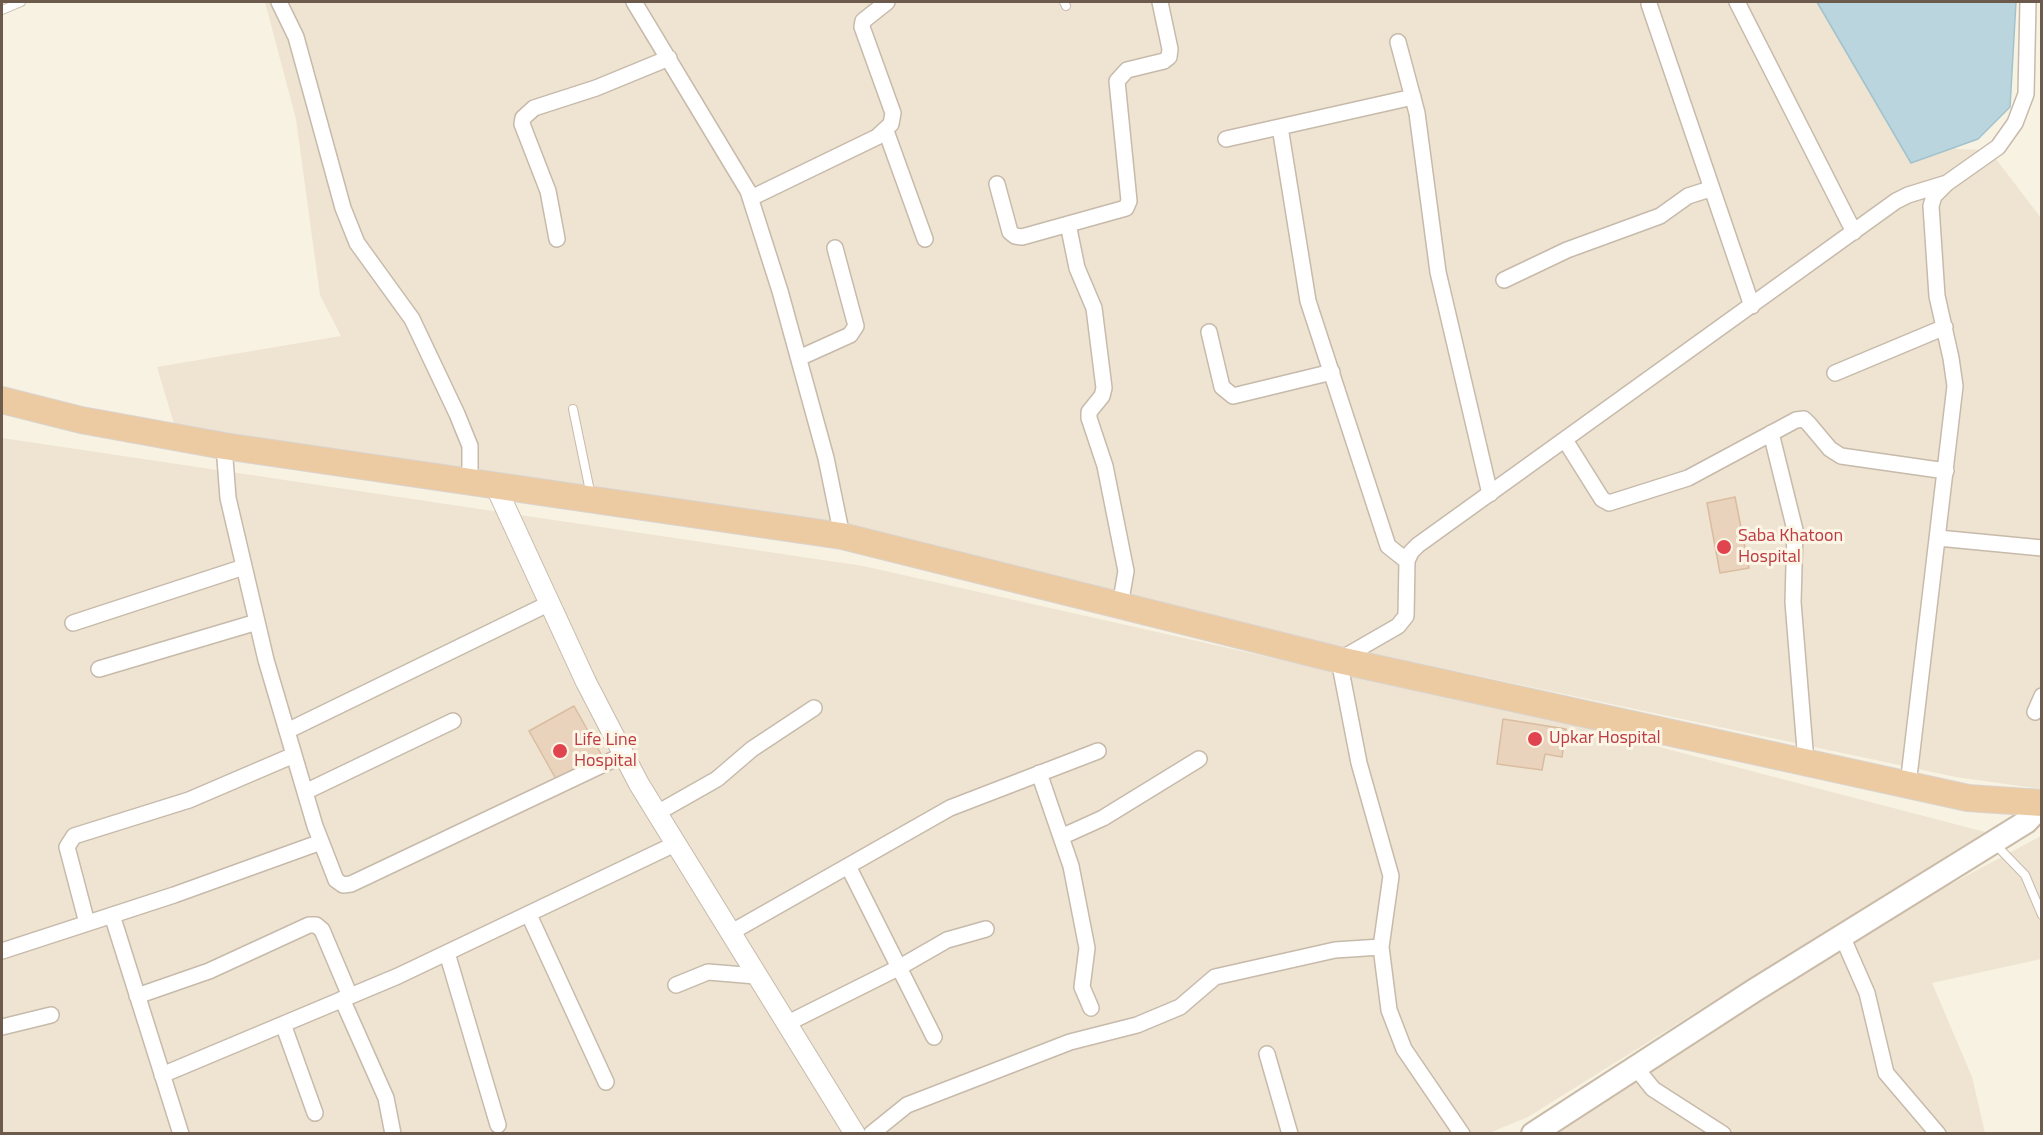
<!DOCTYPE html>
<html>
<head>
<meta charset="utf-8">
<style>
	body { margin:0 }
	#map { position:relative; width:2043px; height:1135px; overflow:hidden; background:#f8f2e2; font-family:"Titillium Web",sans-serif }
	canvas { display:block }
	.frame { position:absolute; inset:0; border:3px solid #6c5b4c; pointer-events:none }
</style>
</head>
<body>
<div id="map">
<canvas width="2043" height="1135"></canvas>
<div class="frame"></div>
</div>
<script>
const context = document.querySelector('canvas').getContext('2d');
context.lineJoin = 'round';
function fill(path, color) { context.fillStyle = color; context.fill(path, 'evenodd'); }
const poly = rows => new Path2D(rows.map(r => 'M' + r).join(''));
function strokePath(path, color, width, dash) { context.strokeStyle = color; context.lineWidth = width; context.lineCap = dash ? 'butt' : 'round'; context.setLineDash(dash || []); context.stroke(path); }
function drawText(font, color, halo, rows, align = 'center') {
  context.font = font + ' "Titillium Web",sans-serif'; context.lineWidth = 6; context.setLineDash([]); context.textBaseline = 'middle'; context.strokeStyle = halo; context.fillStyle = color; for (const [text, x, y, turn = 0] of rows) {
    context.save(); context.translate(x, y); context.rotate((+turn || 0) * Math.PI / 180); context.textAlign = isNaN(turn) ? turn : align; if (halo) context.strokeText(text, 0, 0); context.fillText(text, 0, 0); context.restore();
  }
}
const residential = poly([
	[265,2,1831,2,1908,121,1957,149,1989,150,2041,218,2041,789,1956,777,1016,578,178,437,157,367,341,336,320,295,296,119],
	[2,438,863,566,1598,731,1985,832,1528,1117,1489,1133,2,1133],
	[2041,836,2041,959,1932,983,1972,1077,1985,1133,1546,1134,1728,1015,1949,885]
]);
const water = poly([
	[1817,2,2016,2,2010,107,1978,139,1911,163,1817,2]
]);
const building = poly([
	[1735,497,1749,568,1720,573,1707,503,1735,497],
	[574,706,601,754,556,779,529,731,574,706],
	[1503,719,1566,729,1562,757,1545,754,1542,770,1497,764,1503,719]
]);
const service = poly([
	[1064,2,1066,6],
	[2,10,21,2],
	[573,409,591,496],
	[1996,845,2025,875,2042,915]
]);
const minor = poly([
	[279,2,296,37,343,208,357,243,412,319,457,414,470,446,470,481],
	[634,2,748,191,780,291,826,458,842,536],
	[1737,2,1854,232],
	[1649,4,1752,306],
	[1398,42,1417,113,1438,272,1490,494],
	[1280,127,1308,301,1388,546,1407,561],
	[886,131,925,239],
	[1226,139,1413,97],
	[997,184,1010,232,1015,236,1022,237,1126,208,1129,201,1117,81,1127,70,1164,61,1169,57,1170,49,1160,2],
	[751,198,877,137,891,124,893,113,862,27,863,21,887,2],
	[1068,224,1077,268,1094,308,1104,388,1102,396,1089,412,1089,418,1105,466,1126,571,1120,606],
	[557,239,548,191,522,124,523,118,534,108,596,88,669,58],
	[1504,280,1567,250,1660,216,1688,196,1710,189],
	[1209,332,1222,387,1233,396,1332,372],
	[799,358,850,335,856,326,835,248],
	[1835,373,1945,327],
	[1771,433,1795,530,1793,602,1806,762],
	[1565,440,1602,499,1609,503,1688,478,1796,420,1804,419,1809,424,1830,449,1841,456,1946,471],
	[224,446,228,498,266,660,315,826,336,880,343,885,351,884,623,755],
	[1938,538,2042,548],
	[73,623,244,567],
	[99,669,257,622],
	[2035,712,2042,696],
	[287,731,550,603],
	[1039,773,1071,866,1087,948,1082,987,1091,1008],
	[1908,785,1955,386,1951,358,1937,296,1931,206,1934,196,1947,183,1998,147,2015,123,2026,94,2028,2],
	[305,792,453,721],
	[657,813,717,779,752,749,814,708],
	[1061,837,1103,818,1199,759],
	[848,866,934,1037],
	[112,915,181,1134],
	[529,915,606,1082],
	[87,923,67,847,74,836,189,800,294,755],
	[730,933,950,808,1098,751],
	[1842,936,1867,993,1886,1073,1938,1134],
	[2,951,174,895,321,842],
	[447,953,498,1125],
	[676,985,708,972,756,976],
	[137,996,209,971,309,925,316,925,322,930,350,996],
	[342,999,386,1098,393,1134],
	[283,1024,315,1113],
	[786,1024,900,967,947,940,986,929],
	[2,1027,51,1015],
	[1267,1054,1290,1134],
	[1636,1068,1653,1089,1723,1134],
	[162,1075,398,976,675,844],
	[871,1134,907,1105,1070,1042,1137,1025,1180,1007,1215,977,1335,950,1381,947],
	[1462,1134,1404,1049,1389,1010,1381,947,1391,876,1359,763,1339,660,1398,626,1406,616,1407,561,1411,552,1418,545,1896,201,1908,195,1947,183]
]);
const tertiary = poly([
	[495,485,586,682,639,784,855,1134]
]);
const secondary = poly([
	[1533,1134,1755,990,2026,822,2042,805]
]);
const trunk = poly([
	[2,400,81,420,224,446,842,536,1339,660,1968,798,2042,803]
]);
const markers = [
	[1724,547,8,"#e0444e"],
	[1535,739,8,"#e0444e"],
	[560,751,8,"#e0444e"]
];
const healthNames = [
	["Saba Khatoon",1738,537],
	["Hospital",1738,558],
	["Upkar Hospital",1549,739],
	["Life Line",574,741],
	["Hospital",574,762]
];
fill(residential, '#eee4d1');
fill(water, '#bad5de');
strokePath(water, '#a1c3ce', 1.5);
fill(building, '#e9d3bd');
strokePath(building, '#dabca0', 1.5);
strokePath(service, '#c7baab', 10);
strokePath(minor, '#c7baab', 18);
strokePath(tertiary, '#c7baab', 22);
strokePath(secondary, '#cabba9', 26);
strokePath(trunk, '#d9d4d0', 28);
strokePath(service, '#fff', 8);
strokePath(minor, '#fff', 15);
strokePath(tertiary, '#fff', 20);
strokePath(secondary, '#fff', 22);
strokePath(trunk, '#eccaa2', 26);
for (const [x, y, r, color] of markers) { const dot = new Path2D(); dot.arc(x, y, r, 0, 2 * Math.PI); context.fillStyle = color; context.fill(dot); strokePath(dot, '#fcf6e7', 2); }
drawText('18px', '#be3a42', '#fcf6e7', healthNames, 'left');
</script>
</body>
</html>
